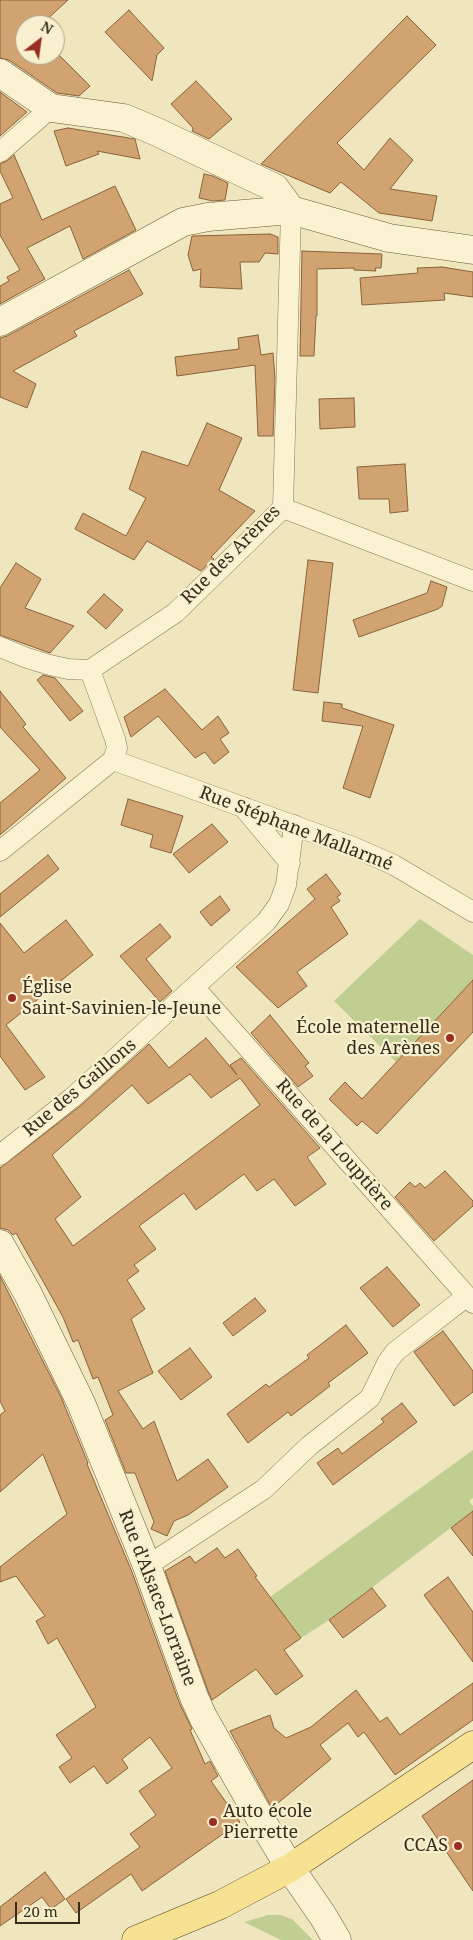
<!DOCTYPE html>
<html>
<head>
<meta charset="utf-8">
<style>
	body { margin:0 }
	#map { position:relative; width:473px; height:1940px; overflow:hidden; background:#f0e6bd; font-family:"Noto Serif",serif }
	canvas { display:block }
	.north { position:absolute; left:15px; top:15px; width:50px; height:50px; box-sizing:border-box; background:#f7efcd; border:1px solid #aaa186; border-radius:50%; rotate:30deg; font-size:14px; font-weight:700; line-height:20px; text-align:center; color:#372c1b }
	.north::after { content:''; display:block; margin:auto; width:18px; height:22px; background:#9b2e22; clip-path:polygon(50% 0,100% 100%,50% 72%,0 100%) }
	.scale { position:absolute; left:15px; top:1902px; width:65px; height:22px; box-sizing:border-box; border:2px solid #372c1b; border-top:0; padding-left:6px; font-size:15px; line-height:18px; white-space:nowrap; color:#372c1b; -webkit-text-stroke:4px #f7efcd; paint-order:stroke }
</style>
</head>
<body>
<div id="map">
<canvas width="473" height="1940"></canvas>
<div class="north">N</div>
<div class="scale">20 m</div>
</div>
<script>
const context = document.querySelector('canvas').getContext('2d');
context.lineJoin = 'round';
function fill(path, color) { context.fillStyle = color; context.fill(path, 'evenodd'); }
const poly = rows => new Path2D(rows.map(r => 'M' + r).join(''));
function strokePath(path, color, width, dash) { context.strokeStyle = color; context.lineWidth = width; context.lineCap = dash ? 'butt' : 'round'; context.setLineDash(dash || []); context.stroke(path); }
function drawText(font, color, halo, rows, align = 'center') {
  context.font = font + ' "Noto Serif",serif'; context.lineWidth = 4.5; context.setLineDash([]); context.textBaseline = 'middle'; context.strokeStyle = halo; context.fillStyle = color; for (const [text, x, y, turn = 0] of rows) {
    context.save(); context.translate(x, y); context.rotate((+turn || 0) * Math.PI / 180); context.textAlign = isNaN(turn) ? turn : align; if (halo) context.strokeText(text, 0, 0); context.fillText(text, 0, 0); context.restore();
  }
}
const green = poly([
	[420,919,473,955,473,980,396,1062,334,1001],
	[473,1450,473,1498,469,1501,473,1506,473,1511,329,1620,301,1638,287,1618,275,1627,270,1597],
	[268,1915,280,1915,292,1919,313,1940,281,1940,244,1922]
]);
const building = poly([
	[0,0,68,0,42,24,43,25,25,25,25,55,55,55,55,51,90,86,79,96,57,93,9,60,0,58,0,0],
	[129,10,164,48,157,55,152,81,105,32,129,10],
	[407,16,436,45,337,143,364,170,390,138,413,160,390,189,437,196,432,221,379,213,341,182,330,193,261,164,407,16],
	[196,81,232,119,209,139,192,131,193,128,171,104,196,81],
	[0,92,27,112,0,136,0,92],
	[68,128,135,139,140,159,97,151,99,154,66,166,54,131,68,128],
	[14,155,42,220,115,186,136,230,83,259,70,226,27,248,45,279,0,304,0,286,9,281,7,277,20,270,0,235,0,204,13,198,0,171,0,164,7,161,14,155],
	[204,174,213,176,228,183,225,200,213,201,199,198,204,174],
	[270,234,278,237,278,254,265,253,259,262,240,262,242,289,200,287,201,269,193,271,188,255,192,236,270,234],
	[302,251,382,254,381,268,375,268,376,271,354,270,354,268,317,269,317,316,316,316,314,356,300,356,302,251],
	[442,267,473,272,473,297,444,293,445,300,362,305,360,278,418,273,417,268,442,267],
	[129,270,143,294,74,331,77,336,13,371,36,384,27,408,0,397,0,338,7,336,129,270],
	[258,335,261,355,273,353,275,378,273,436,258,436,255,365,177,376,175,357,239,349,238,338,258,335],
	[354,398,355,427,320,429,319,399,354,398],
	[207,423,242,438,219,490,255,511,211,557,214,559,201,571,147,541,134,560,75,529,83,513,126,536,146,498,129,489,142,451,188,466,207,423],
	[405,464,408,511,390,513,389,499,359,499,357,467,405,464],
	[308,560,333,563,318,693,293,690,308,560],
	[16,563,41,579,25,608,74,626,50,653,0,635,0,588,16,563],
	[431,581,447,587,442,606,438,609,359,637,353,620,427,593,431,581],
	[104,594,123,610,106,629,87,612,104,594],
	[43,675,55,678,83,711,70,721,37,680,43,675],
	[165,689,202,730,218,716,229,733,220,739,229,752,214,764,205,752,195,758,158,716,131,737,124,717,165,689],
	[0,691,26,724,23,727,66,778,0,835,0,803,40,770,0,727,0,691],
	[324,702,342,704,342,708,394,725,370,798,343,788,363,726,322,721,324,702],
	[128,799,183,816,171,853,150,847,153,835,121,825,128,799],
	[212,824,228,842,189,873,173,854,212,824],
	[48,855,59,869,0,917,0,894,48,855],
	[326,874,341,894,337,897,340,901,331,907,348,934,297,972,307,986,278,1008,236,967,315,899,307,889,326,874],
	[220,896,230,910,211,926,200,912,220,896],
	[66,920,93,955,6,1025,45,1077,25,1090,0,1056,0,923,24,953,66,920],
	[160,924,171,937,146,959,172,991,160,1002,120,956,160,924],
	[473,980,473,1032,377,1134,362,1121,357,1126,329,1099,345,1082,362,1099,473,980],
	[270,1015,309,1063,305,1066,313,1076,298,1087,251,1033,270,1015],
	[206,1038,237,1075,230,1065,241,1058,320,1148,307,1157,326,1184,295,1206,274,1179,257,1191,244,1174,196,1210,184,1193,139,1226,156,1249,134,1265,139,1271,127,1280,145,1309,131,1319,153,1373,118,1391,143,1429,154,1421,177,1481,208,1459,228,1487,188,1515,174,1521,167,1536,151,1529,154,1522,135,1473,126,1473,105,1420,113,1415,98,1377,93,1379,78,1340,73,1342,63,1317,16,1233,13,1235,8,1230,0,1228,0,1168,79,1107,149,1044,169,1068,206,1038],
	[190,1074,211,1098,240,1078,260,1105,73,1246,55,1219,81,1197,52,1155,132,1085,148,1104,190,1074],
	[445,1171,473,1201,473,1206,434,1241,395,1197,410,1182,415,1187,420,1183,425,1188,445,1171],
	[387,1267,420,1305,393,1327,360,1288,387,1267],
	[0,1276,61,1397,88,1463,87,1464,132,1572,179,1702,192,1729,190,1730,205,1764,210,1761,218,1776,211,1781,240,1822,142,1891,131,1874,76,1913,66,1899,140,1847,130,1834,156,1815,139,1791,172,1768,150,1737,122,1759,128,1768,107,1784,94,1766,70,1783,59,1767,72,1758,56,1735,96,1707,57,1638,48,1644,36,1621,45,1616,16,1576,0,1582,0,1567,67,1514,43,1454,0,1492,0,1415,5,1411,0,1401,0,1276],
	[255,1298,266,1311,233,1336,223,1323,255,1298],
	[346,1325,368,1353,328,1383,330,1386,291,1416,288,1412,248,1443,227,1414,266,1384,269,1387,309,1358,307,1355,346,1325],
	[443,1331,473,1371,473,1392,454,1406,414,1352,443,1331],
	[190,1348,212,1377,181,1400,158,1371,190,1348],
	[402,1403,417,1422,333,1485,317,1463,338,1448,342,1454,384,1422,381,1419,402,1403],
	[473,1511,473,1556,451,1528,473,1511],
	[217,1548,225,1558,238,1549,257,1576,255,1577,301,1638,284,1650,303,1676,276,1695,256,1669,212,1700,208,1691,165,1571,190,1556,195,1563,217,1548],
	[448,1577,473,1612,473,1662,424,1595,448,1577],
	[372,1588,386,1606,343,1638,329,1620,372,1588],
	[473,1683,473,1720,395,1775,364,1732,358,1737,348,1723,320,1745,331,1759,272,1808,230,1731,270,1715,274,1728,286,1738,311,1727,356,1690,380,1722,387,1717,400,1735,473,1683],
	[473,1780,473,1891,422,1816,473,1780],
	[45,1872,65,1899,51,1909,42,1897,0,1926,0,1907,45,1872]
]);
const street = poly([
	[0,152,51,108],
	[283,508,473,581],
	[0,647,27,658,50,665,68,669,90,670,175,613,283,508,291,210],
	[113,760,353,847,394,865,473,912],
	[243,807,290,863],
	[0,851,113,760,117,748,115,739,90,670],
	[195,988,473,1303],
	[0,1155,72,1098,266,922,279,904,286,885,294,825],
	[147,1566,264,1489,309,1446,370,1398,387,1363,395,1352,467,1296]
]);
const secondary = poly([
	[0,73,51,108,124,118,157,132,275,188,291,210],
	[0,322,183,222,208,217,291,210,389,238,473,250],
	[0,1244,28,1294,81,1403,147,1566,194,1697,203,1717,260,1818,290,1868,323,1916,337,1940]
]);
const primary = poly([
	[136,1940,220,1905,290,1868,473,1745]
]);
const markers = [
	[12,998,5,"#9b2e22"],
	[450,1038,5,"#9b2e22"],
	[213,1822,5,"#9b2e22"],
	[458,1846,5,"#9b2e22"]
];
const streetNames = [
	["Rue des Arènes",231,555,-45],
	["Rue Stéphane Mallarmé",296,829,21],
	["Rue des Gaillons",80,1088,-40],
	["Rue de la Louptière",334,1145,49],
	["Rue d'Alsace-Lorraine",157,1598,69]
];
const poiNames = [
	["Église",22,988],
	["Saint-Savinien-le-Jeune",22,1009],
	["École maternelle",440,1028,"right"],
	["des Arènes",440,1049,"right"],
	["Auto école",223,1812],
	["Pierrette",223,1833],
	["CCAS",448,1846,"right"]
];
fill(green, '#c1ce91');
fill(building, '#d1a371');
strokePath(building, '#89623a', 1);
strokePath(street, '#897655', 21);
strokePath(secondary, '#6b5739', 29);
strokePath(primary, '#56432a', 29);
strokePath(street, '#fbf2d1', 20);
strokePath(secondary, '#fbf2d1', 28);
strokePath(primary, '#f6e292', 28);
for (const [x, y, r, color] of markers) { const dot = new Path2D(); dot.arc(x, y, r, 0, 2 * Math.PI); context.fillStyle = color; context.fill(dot); strokePath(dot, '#f7efcd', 2); }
drawText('18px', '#372c1b', '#f7efcd', streetNames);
drawText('18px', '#372c1b', '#f7efcd', poiNames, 'left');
</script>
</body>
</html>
